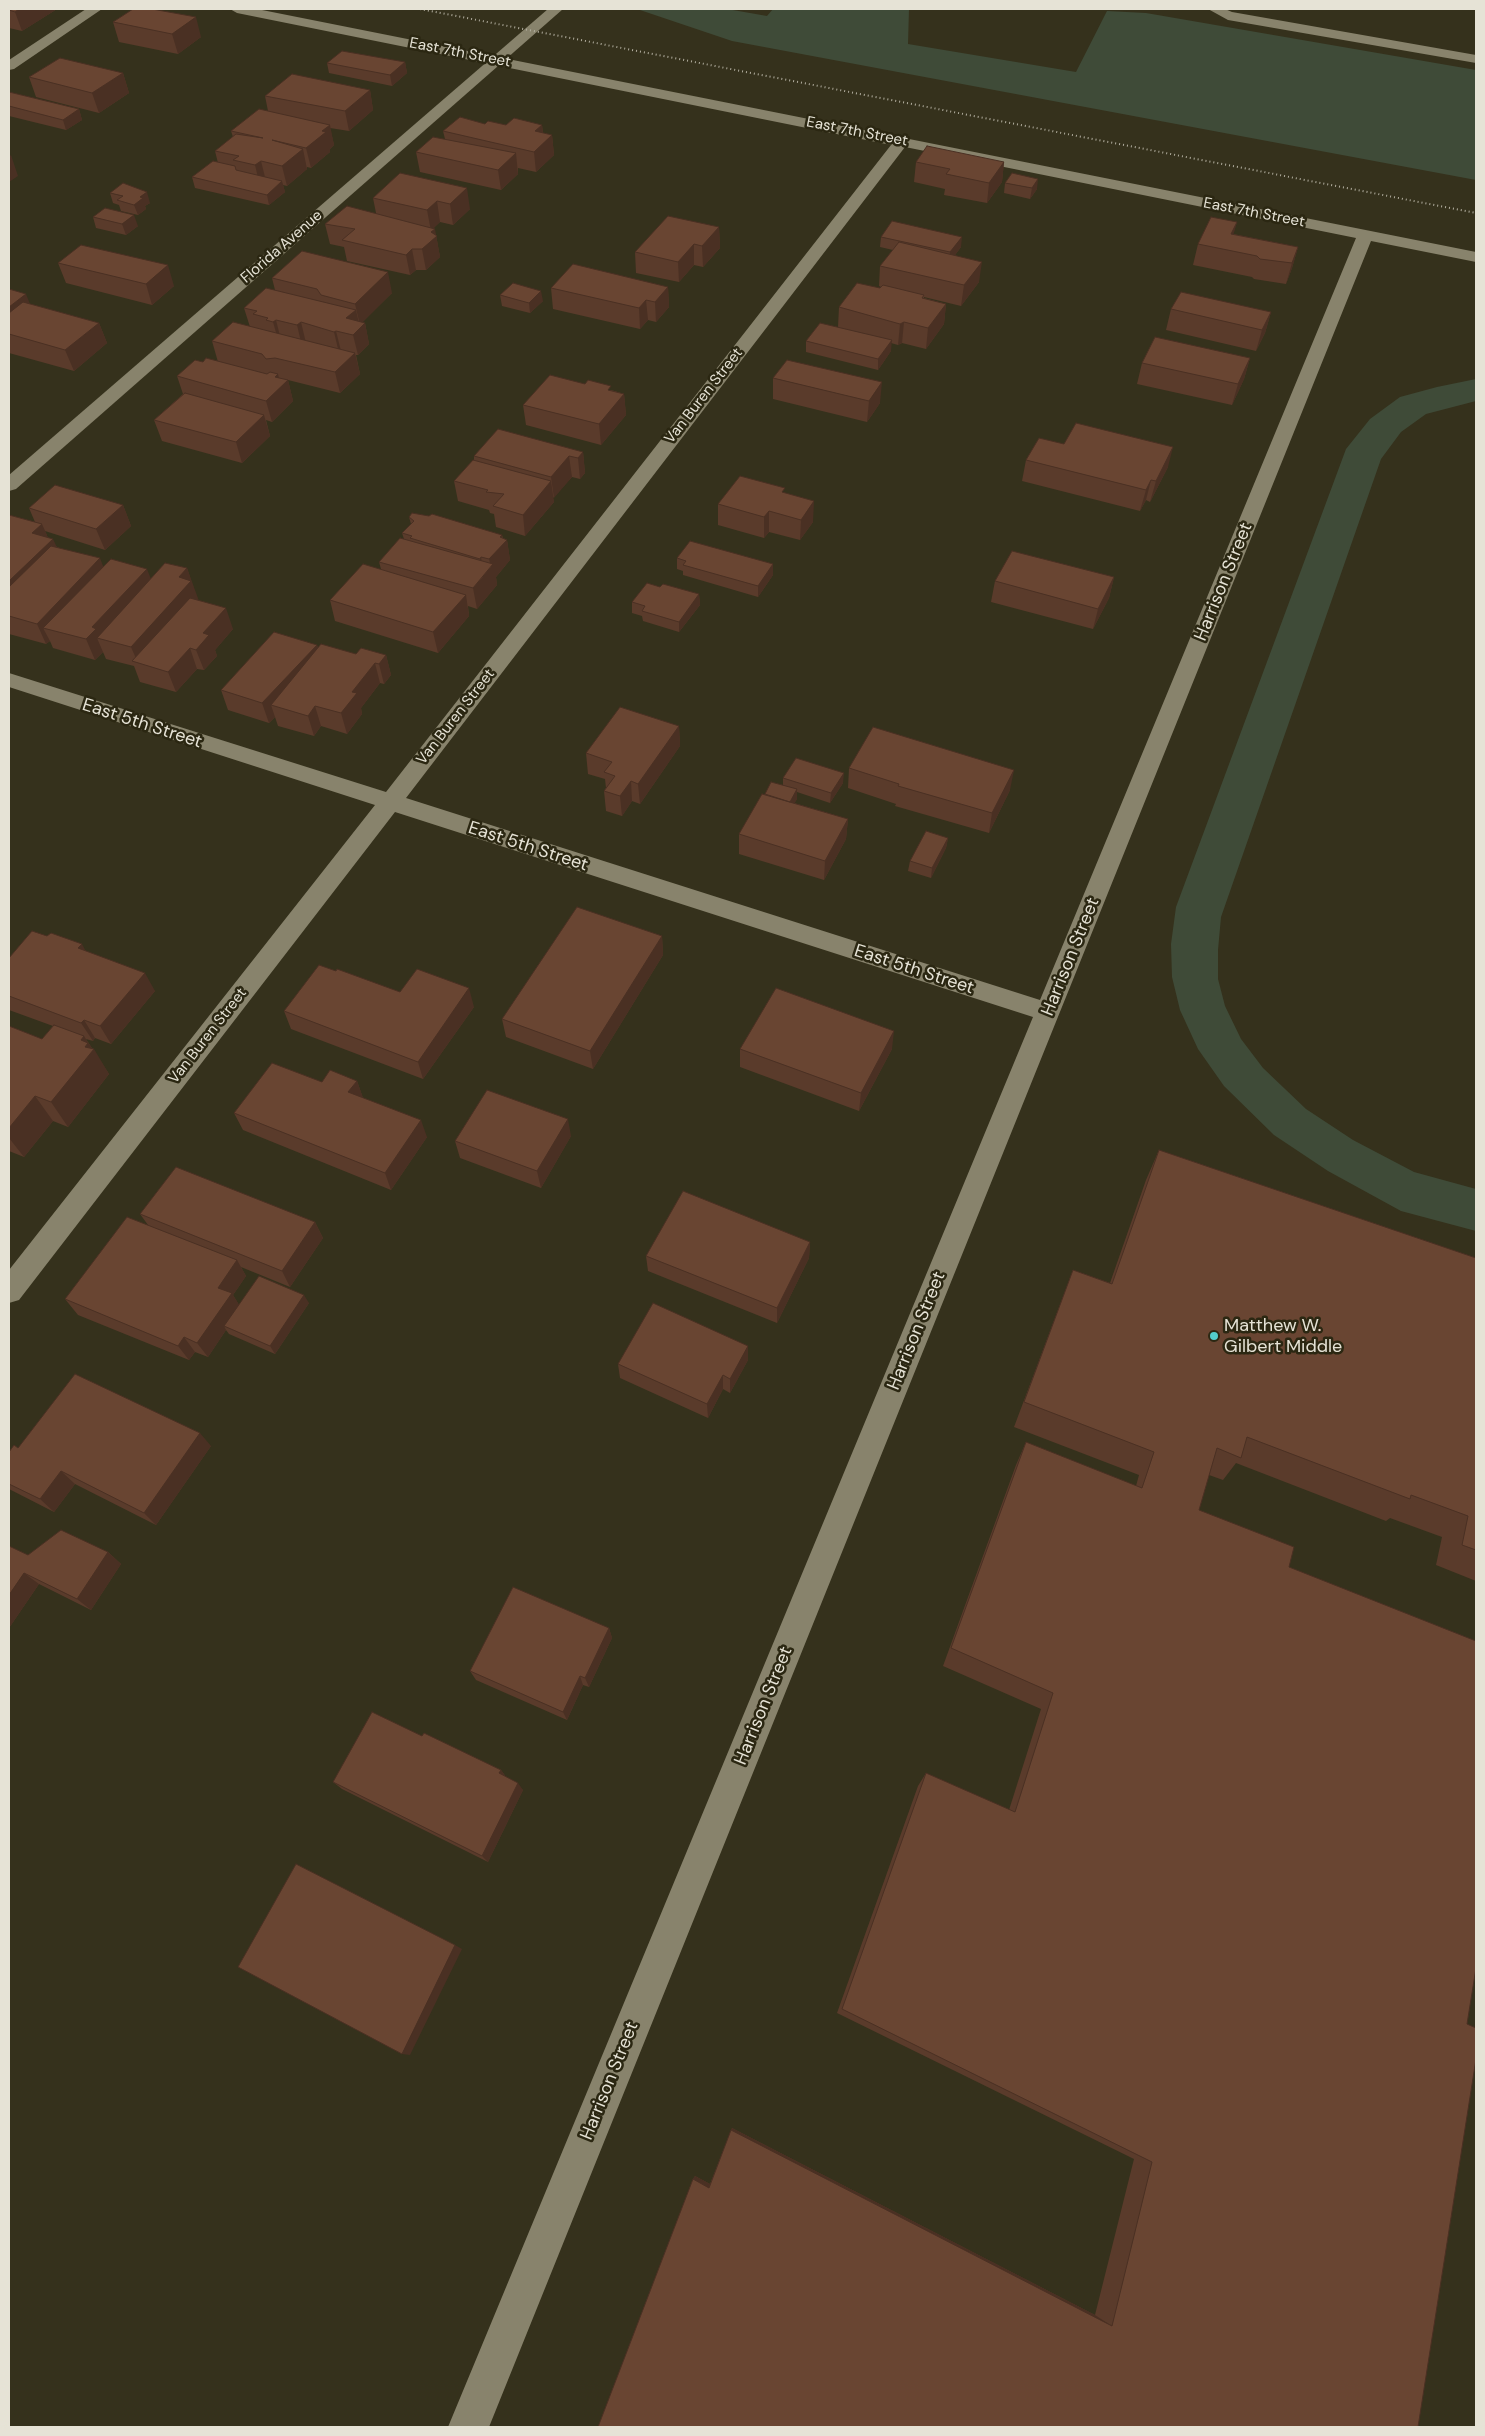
<!DOCTYPE html>
<html>
<head>
<meta charset="utf-8">
<style>
	body { margin:0 }
	#map { position:relative; width:1485px; height:2436px; overflow:hidden; background:#35311c; font-family:"DM Sans",sans-serif }
	canvas { display:block }
	.frame { position:absolute; inset:0; border:10px solid #e6e3d6; pointer-events:none }
</style>
</head>
<body>
<div id="map">
<canvas width="1485" height="2436"></canvas>
<div class="frame"></div>
</div>
<script>
const context = document.querySelector('canvas').getContext('2d');
context.lineJoin = 'round';
function fill(path, color) { context.fillStyle = color; context.fill(path, 'evenodd'); }
const poly = rows => new Path2D(rows.map(r => 'M' + r).join(''));
function strokePath(path, color, width, dash) { context.strokeStyle = color; context.lineWidth = width; context.lineCap = dash ? 'butt' : 'round'; context.setLineDash(dash || []); context.stroke(path); }
function drawText(font, color, halo, rows, align = 'center') {
  context.font = font + ' "DM Sans",sans-serif'; context.lineWidth = 5; context.setLineDash([]); context.textBaseline = 'middle'; context.strokeStyle = halo; context.fillStyle = color; for (const [text, x, y, turn = 0] of rows) {
    context.save(); context.translate(x, y); context.rotate((+turn || 0) * Math.PI / 180); context.textAlign = isNaN(turn) ? turn : align; if (halo) context.strokeText(text, 0, 0); context.fillText(text, 0, 0); context.restore();
  }
}
const green = poly([
	[637,9,727,9,767,16,773,9,909,9,908,44,1076,72,1107,11,1146,13,1476,70,1476,180,732,41],
	[1476,379,1476,401,1426,414,1401,432,1381,459,1221,917,1218,950,1218,979,1225,1006,1241,1039,1263,1068,1306,1109,1353,1140,1414,1172,1476,1189,1476,1231,1401,1211,1328,1171,1274,1135,1224,1086,1198,1049,1180,1010,1172,977,1171,944,1176,907,1346,449,1370,419,1400,397,1437,387]
]);
const minor = poly([
	[86,9,102,9,14,69,9,70,9,60,86,9],
	[230,9,257,9,1476,252,1476,262,1371,241,489,2427,448,2427,1033,1017,395,812,19,1300,9,1303,9,1270,375,805,9,687,9,673,386,792,891,145,237,13,230,9],
	[905,147,1356,238,1040,1000,406,798,905,147],
	[1208,9,1225,9,1232,12,1476,55,1476,63,1228,20,1208,9]
]);
const tertiary = poly([
	[548,9,563,9,16,489,9,491,9,475,548,9]
]);
const rail = poly([
	[420,9,1476,213]
]);
const wall = poly([
	[9,9,57,9,22,31,9,28],
	[113,22,201,37,178,54,119,42],
	[405,62,407,73,392,86,329,73,327,63],
	[123,73,129,93,99,113,36,97,29,77],
	[370,90,373,110,349,131,330,128,334,145,330,149,330,152,311,168,307,167,307,169,287,186,283,185,285,192,269,205,195,188,192,177,218,163,215,151,233,137,231,131,268,111,265,96],
	[9,92,79,109,82,120,66,130,9,116],
	[485,124,506,125,542,125,543,133,552,135,554,155,536,172,518,168,518,174,501,190,420,172,416,152,445,139,443,131],
	[916,162,1004,162,1002,182,987,203,944,195,945,189,914,182],
	[400,173,470,209,453,225,440,222,433,228,436,235,440,257,426,270,416,270,410,275,347,261,344,247,330,244,325,224,376,213,373,198],
	[1005,183,1037,189,1030,199,1004,193],
	[110,193,150,203,145,206,146,209,138,215,121,211,119,205,113,203],
	[93,217,138,226,126,235,96,228],
	[1237,222,1233,234,1298,247,1292,268,1286,284,1254,279,1252,277,1193,265,1198,244],
	[719,227,720,248,703,267,694,265,679,282,636,273,635,252],
	[881,237,961,247,955,255,979,282,961,306,924,297,924,298,946,304,944,324,926,349,902,343,898,345,891,343,891,351,878,370,806,352,806,341,838,327,839,307,880,288,881,287,879,286,880,266,893,250,880,247],
	[58,263,174,286,152,305,66,283],
	[272,278,392,293,362,322,365,323,369,344,358,355,356,355,360,374,340,393,288,380,293,401,272,422,266,420,270,436,242,463,162,441,154,420,183,394,177,376,203,362,218,362,212,341,250,327,244,308,275,290],
	[668,287,669,307,656,322,648,320,640,329,553,309,551,288],
	[9,289,30,304,99,323,107,343,74,371,9,353],
	[500,295,543,301,530,313,502,306],
	[1171,309,1271,312,1265,333,1256,351,1166,330],
	[1250,358,1244,379,1232,405,1137,384,1142,363],
	[773,378,880,403,867,422,773,399],
	[611,390,624,394,626,415,601,445,526,425,523,405],
	[1064,444,1168,467,1150,502,1146,500,1140,511,1022,481,1026,460],
	[583,452,585,473,580,479,572,477,553,498,554,502,525,536,496,527,494,514,490,513,489,510,458,501,454,481,474,460,474,456],
	[785,493,813,522,800,540,769,532,764,538,718,525,718,504],
	[123,505,131,526,105,550,45,531,48,538,57,547,103,567,151,579,187,568,198,601,233,629,215,650,217,656,204,670,197,669,176,692,140,682,134,666,106,659,103,652,95,660,53,648,50,641,46,644,9,634,9,515,35,522,29,508],
	[409,517,502,535,503,538,507,540,510,560,496,577,497,585,477,609,468,606,469,616,438,653,335,621,330,600,381,569,379,562,404,539,402,533,411,524],
	[677,558,773,564,773,575,758,597,683,575,683,571,677,569],
	[1114,577,1109,598,1093,629,991,602,995,581],
	[660,587,699,594,700,605,679,632,643,621,642,616,632,613,632,602],
	[317,645,318,648,356,654,386,655,391,675,384,684,380,683,361,708,362,714,347,734,321,726,314,736,278,726,275,717,269,723,228,710,221,690],
	[679,726,680,746,640,804,632,801,622,816,606,811,604,791,606,788,605,779,588,774,586,753],
	[849,768,1010,790,989,833,895,806,896,804,848,788],
	[783,778,843,783,830,803,797,792,797,799,794,803,848,819,846,839,824,880,739,854,739,834,765,794,783,785],
	[948,838,946,848,931,878,908,871,910,861],
	[662,936,663,955,593,1069,506,1037,502,1019],
	[85,951,155,991,111,1044,95,1038,93,1041,86,1039,109,1074,68,1127,53,1121,24,1157,9,1151,9,1026,42,1039,53,1026,9,1010,9,958],
	[336,971,400,992,474,1007,423,1079,291,1029,284,1011],
	[740,1049,892,1049,859,1111,740,1067],
	[357,1081,363,1098,427,1137,391,1190,243,1130,234,1113],
	[571,1136,541,1188,460,1158,455,1141],
	[1159,1150,1476,1258,1476,1581,1436,1565,1442,1537,1390,1518,1386,1521,1236,1463,1223,1480,1209,1475,1199,1510,1289,1567,1467,2024,1418,2427,598,2427,693,2179,695,2176,710,2184,732,2128,1095,2315,1134,2159,837,2013,918,1786,926,1773,1009,1810,1041,1709,943,1666,1016,1465,1026,1442,1136,1486,1139,1475,1014,1427,1073,1270,1110,1283,1146,1180],
	[140,1214,315,1222,323,1238,290,1287,241,1267,246,1276,233,1295,239,1305,309,1303,275,1354,229,1334,226,1330,208,1357,195,1352,189,1360,78,1315,65,1299,148,1225],
	[810,1242,809,1258,777,1323,648,1271,646,1256],
	[748,1360,730,1393,723,1389,708,1418,620,1378,618,1364],
	[211,1446,156,1525,75,1484,54,1512,9,1489,9,1452,18,1448],
	[108,1552,121,1564,91,1610,39,1584,9,1628,28,1555],
	[609,1628,612,1638,589,1687,583,1685,567,1720,476,1680,470,1671],
	[422,1736,501,1770,506,1777,523,1790,488,1862,342,1789,333,1782]
]);
const shadedWall = poly([
	[19,9,57,9,22,31,15,12],
	[196,17,201,37,178,54,172,34],
	[405,62,407,73,392,86,390,75],
	[123,73,129,93,99,113,92,93],
	[370,90,373,110,349,131,345,111],
	[79,109,82,120,66,130,63,120],
	[330,125,334,145,330,149,330,152,311,168,306,148,322,131],
	[542,125,544,142,552,135,554,155,536,172,534,152,535,131],
	[303,149,307,169,287,186,282,166],
	[516,153,518,174,501,190,498,170],
	[11,155,18,176,9,182,9,157],
	[261,161,266,181,260,186,255,165],
	[1004,162,1002,182,987,203,989,183],
	[1038,179,1037,189,1030,199,1032,188],
	[282,181,285,192,269,205,267,195],
	[467,188,470,209,453,225,450,204],
	[147,192,150,203,145,206,146,209,138,215,134,205,140,197],
	[437,201,440,222,431,231,427,210],
	[134,215,138,226,126,235,122,224],
	[1237,222,1231,243,1231,234],
	[719,227,720,248,703,267,702,246],
	[435,229,440,257,426,270,422,249,431,232],
	[962,237,961,247,949,263,950,252],
	[694,244,694,265,679,282,678,262],
	[1298,247,1292,268,1286,284,1292,263],
	[412,249,416,270,410,275,406,255],
	[982,262,979,282,961,306,964,285],
	[168,265,174,286,152,305,146,284],
	[388,272,392,293,360,325,355,304],
	[668,287,669,307,656,322,655,302],
	[541,291,543,301,530,313,529,303],
	[26,294,30,304,9,321,9,307],
	[646,300,648,320,640,329,639,308],
	[946,304,944,324,926,349,928,328],
	[356,310,360,328,365,323,369,344,358,355,353,335,346,318],
	[1271,312,1265,333,1256,351,1262,330],
	[276,320,281,340,279,343,273,322],
	[301,322,306,343,302,346,297,325],
	[904,322,902,343,898,345,900,324],
	[99,323,107,343,74,371,65,350],
	[336,331,341,351,339,353,334,332],
	[892,340,891,351,878,370,878,359],
	[355,353,360,374,340,393,335,372],
	[1250,358,1244,379,1232,405,1238,384],
	[278,374,281,386,288,380,293,401,272,422,266,401,275,377],
	[882,382,880,403,867,422,869,401],
	[624,394,626,415,601,445,599,424],
	[264,415,270,436,242,463,236,442],
	[1173,447,1168,467,1150,502,1156,481],
	[583,452,585,473,580,479,578,458],
	[569,456,572,477,554,498,551,477],
	[1151,480,1146,500,1140,511,1146,490],
	[551,481,554,502,525,536,523,515],
	[814,501,813,522,800,540,801,520],
	[123,505,131,526,105,550,96,529],
	[769,511,769,532,764,538,764,517],
	[42,524,50,542,53,539,63,560,9,611,9,581,32,533],
	[502,535,503,544,507,540,510,560,496,577,497,585,477,609,473,588,483,577,480,559,481,557,484,575,491,567,489,559,500,537],
	[100,558,108,579,43,628,50,641,46,644,37,624],
	[773,564,773,575,758,597,758,586],
	[187,568,199,601,138,663,131,647,179,577],
	[147,569,155,589,97,638,103,652,95,660,86,639,92,627],
	[1114,577,1109,598,1093,629,1098,609],
	[699,594,700,605,679,632,679,622],
	[466,595,469,616,438,653,433,632],
	[226,608,233,629,215,650,217,656,204,670,196,650,203,633],
	[317,645,323,665,271,705,275,717,269,723,262,703],
	[190,648,197,669,176,692,168,672],
	[386,655,391,675,384,684,379,664],
	[375,663,380,683,361,708,362,714,347,734,341,713,352,692],
	[315,706,321,726,314,736,308,716],
	[679,726,680,746,640,804,638,784],
	[1014,770,1010,790,989,833,992,813],
	[844,773,843,783,830,803,831,793],
	[631,781,632,801,622,816,620,796],
	[797,789,797,799,789,814,789,804],
	[848,819,846,839,824,880,825,861],
	[948,838,946,848,931,878,932,868],
	[662,936,663,955,593,1069,590,1051],
	[82,944,92,963,78,948],
	[145,973,155,991,111,1044,100,1026],
	[469,988,474,1007,423,1079,418,1062],
	[84,1020,95,1038,93,1041,81,1023],
	[894,1031,892,1049,859,1111,861,1093],
	[84,1036,93,1050,94,1049,109,1074,68,1127,51,1102,81,1040],
	[357,1081,363,1098,348,1092],
	[35,1096,53,1121,24,1157,9,1138,9,1128],
	[568,1119,571,1136,541,1188,537,1171],
	[421,1120,427,1137,391,1190,385,1173],
	[315,1222,323,1238,290,1287,282,1271],
	[810,1242,809,1258,777,1323,777,1308],
	[237,1260,246,1276,233,1295,241,1308,224,1326,226,1330,208,1357,197,1343,218,1288],
	[304,1295,309,1303,275,1354,270,1346],
	[184,1337,195,1352,189,1360,178,1346],
	[748,1346,748,1360,730,1393,730,1379],
	[723,1375,723,1389,708,1418,707,1404],
	[200,1433,211,1446,156,1525,144,1513],
	[61,1471,75,1484,54,1512,40,1499],
	[108,1552,121,1564,91,1610,77,1599],
	[24,1573,39,1584,9,1628,9,1595],
	[609,1628,612,1638,589,1687,585,1678],
	[580,1676,583,1685,567,1720,563,1712],
	[501,1770,506,1777,499,1773],
	[518,1783,523,1790,488,1862,482,1856],
	[455,1945,462,1949,410,2055,402,2054],
	[732,2128,1095,2315,1112,2326,731,2130],
	[695,2176,710,2184,709,2188,693,2179]
]);
const building = poly([
	[9,9,19,9,15,12,9,10,9,9],
	[133,9,152,9,196,17,172,34,113,22,133,9],
	[342,51,405,62,390,75,327,63,342,51],
	[60,58,123,73,92,93,29,77,60,58],
	[292,74,370,90,345,111,265,96,292,74],
	[9,92,79,109,63,120,9,106,9,92],
	[259,109,330,125,322,131,326,132,306,148,272,140,303,149,282,166,261,161,255,165,233,160,239,156,215,151,236,134,263,138,231,131,259,109],
	[460,117,485,124,488,121,506,125,514,118,542,125,535,131,552,135,534,152,443,131,460,117],
	[433,137,516,153,498,170,416,152,433,137],
	[927,146,1004,162,989,183,946,174,950,169,916,162,927,146],
	[213,161,235,166,236,170,282,181,267,195,192,177,213,161],
	[400,173,467,188,450,204,437,201,427,210,373,198,400,173],
	[1012,173,1038,179,1032,188,1005,183,1012,173],
	[123,183,147,192,140,197,143,198,134,205,117,200,123,196,110,193,123,183],
	[347,206,435,229,431,232,437,236,422,249,412,249,406,255,342,240,355,229,325,224,347,206],
	[105,208,134,215,122,224,93,217,105,208],
	[668,216,719,227,702,246,694,244,678,262,635,252,668,216],
	[1211,217,1237,222,1231,234,1298,247,1292,263,1260,259,1257,256,1198,244,1211,217],
	[892,221,962,237,950,252,881,237,892,221],
	[899,242,982,262,964,285,880,266,899,242],
	[81,245,168,265,146,284,58,263,81,245],
	[302,251,388,272,355,304,321,295,317,289,272,278,302,251],
	[573,264,668,287,655,302,646,300,639,308,551,288,573,264],
	[513,283,541,291,529,303,500,295,513,283],
	[857,283,880,288,883,285,924,295,922,298,946,304,928,328,904,322,900,324,839,307,857,283],
	[266,288,356,310,346,318,365,323,353,335,336,331,334,332,301,322,297,325,276,320,273,322,266,320,268,318,253,314,257,311,244,308,266,288],
	[9,289,26,294,9,307,9,289],
	[1181,292,1271,312,1262,330,1171,309,1181,292],
	[23,302,99,323,65,350,9,334,9,313,23,302],
	[233,322,355,353,335,372,275,358,266,359,262,354,212,341,233,322],
	[820,323,892,340,878,359,806,341,820,323],
	[1155,337,1250,358,1238,384,1142,363,1155,337],
	[206,358,267,374,270,372,278,374,275,377,288,380,266,401,177,376,195,360,203,362,206,358],
	[787,360,882,382,869,401,773,378,787,360],
	[550,375,585,384,588,380,611,386,608,390,624,394,599,424,523,405,550,375],
	[185,393,264,415,236,442,154,420,185,393],
	[1076,423,1173,447,1156,481,1151,480,1146,490,1026,460,1039,438,1064,444,1076,423],
	[498,429,583,452,578,458,569,456,551,477,474,456,498,429],
	[473,460,551,481,523,515,493,506,504,494,486,492,488,490,454,481,473,460],
	[740,476,785,488,782,492,814,501,801,520,769,511,764,517,718,504,740,476],
	[55,485,123,505,96,529,29,508,55,485],
	[412,513,429,516,432,514,502,535,500,537,507,540,489,559,481,557,480,559,410,538,412,536,402,533,414,521,409,517,412,513],
	[9,515,42,524,32,533,53,539,9,581,9,515],
	[400,538,493,564,473,588,379,562,400,538],
	[690,541,773,564,758,586,683,565,686,561,677,558,690,541],
	[51,546,100,558,37,624,9,616,9,587,51,546],
	[1012,551,1114,577,1098,609,995,581,1012,551],
	[111,559,147,569,92,627,96,629,86,639,43,628,111,559],
	[165,563,187,568,179,577,191,581,131,647,97,638,165,563],
	[363,564,466,595,433,632,330,600,363,564],
	[647,583,660,587,663,584,699,594,679,622,642,611,645,606,632,602,647,583],
	[190,598,226,608,203,633,209,635,196,650,190,648,168,672,132,661,190,598],
	[274,632,317,645,262,703,221,690,274,632],
	[321,644,356,654,361,648,386,655,379,664,375,663,352,692,357,693,341,713,315,706,308,716,271,705,321,644],
	[620,707,679,726,638,784,631,781,620,796,604,791,615,776,604,772,612,762,586,753,620,707],
	[873,727,1014,770,992,813,898,786,899,784,849,768,873,727],
	[796,758,844,773,831,793,783,778,796,758],
	[771,782,797,789,790,802,765,794,771,782],
	[762,794,848,819,825,861,739,834,762,794],
	[926,831,948,838,932,868,910,861,926,831],
	[577,907,662,936,590,1051,502,1019,577,907],
	[32,931,47,936,51,933,82,944,78,948,145,973,100,1026,84,1020,81,1023,9,996,9,958,32,931],
	[319,965,336,971,337,969,400,992,417,969,469,988,418,1062,284,1011,319,965],
	[776,988,894,1031,861,1093,740,1049,776,988],
	[54,1025,84,1036,81,1040,88,1043,85,1047,94,1049,51,1102,35,1096,9,1128,9,1026,42,1039,54,1025],
	[272,1063,322,1082,330,1070,357,1081,348,1092,421,1120,385,1173,234,1113,272,1063],
	[487,1090,568,1119,537,1171,455,1141,487,1090],
	[1159,1150,1476,1258,1476,1550,1462,1545,1468,1516,1411,1495,1410,1499,1247,1437,1241,1458,1217,1448,1199,1510,1294,1547,1289,1567,1476,1641,1476,1968,1467,2024,1476,2028,1476,2059,1418,2427,598,2427,693,2179,709,2188,731,2130,1112,2326,1152,2162,842,2009,926,1773,1015,1812,1053,1693,951,1648,1026,1442,1142,1488,1154,1452,1024,1402,1073,1270,1112,1284,1159,1150],
	[176,1167,315,1222,282,1271,140,1214,176,1167],
	[683,1191,810,1242,777,1308,646,1256,683,1191],
	[127,1217,237,1260,218,1288,232,1293,197,1343,184,1337,178,1346,65,1299,127,1217],
	[259,1276,304,1295,270,1346,224,1326,259,1276],
	[653,1303,748,1346,730,1379,723,1375,707,1404,618,1364,653,1303],
	[75,1374,200,1433,144,1513,61,1471,40,1499,9,1484,9,1452,14,1445,18,1448,75,1374],
	[61,1530,108,1552,77,1599,24,1573,9,1595,9,1546,28,1555,61,1530],
	[513,1587,609,1628,585,1678,580,1676,563,1712,470,1671,513,1587],
	[372,1712,422,1736,424,1733,501,1770,499,1773,518,1783,482,1856,333,1782,372,1712],
	[296,1864,455,1945,402,2054,238,1967,296,1864]
]);
const markers = [
	[1214,1336,5,"#53cdcb"]
];
const farStreetnames = [
	["East 7th Street",460,53,11],
	["East 7th Street",857,132,11],
	["East 7th Street",1254,213,11],
	["Florida Avenue",282,247,-41],
	["Van Buren Street",704,396,-52],
	["Van Buren Street",456,717,-52],
	["Van Buren Street",208,1036,-52]
];
const streetNames = [
	["Harrison Street",1224,582,-68],
	["East 5th Street",142,724,18],
	["East 5th Street",528,847,18],
	["Harrison Street",1071,957,-68],
	["East 5th Street",914,970,18],
	["Harrison Street",917,1331,-68],
	["Harrison Street",764,1706,-68],
	["Harrison Street",610,2081,-68]
];
const poiNames = [
	["Matthew W.",1224,1326],
	["Gilbert Middle",1224,1347]
];
fill(green, '#3f4b38');
fill(minor, '#88836c');
fill(tertiary, '#88836c');
strokePath(rail, '#b1ad9e', 2, [1, 3]);
fill(wall, '#5a3b2b');
fill(shadedWall, '#4a3023');
fill(building, '#694532');
strokePath(building, '#4a3023', 1);
for (const [x, y, r, color] of markers) { const dot = new Path2D(); dot.arc(x, y, r, 0, 2 * Math.PI); context.fillStyle = color; context.fill(dot); strokePath(dot, '#2b2712', 2); }
drawText('15px', '#e6e3d6', '#2b2712', farStreetnames);
drawText('18px', '#e6e3d6', '#2b2712', streetNames);
drawText('18px', '#e6e3d6', '#2b2712', poiNames, 'left');
</script>
</body>
</html>
